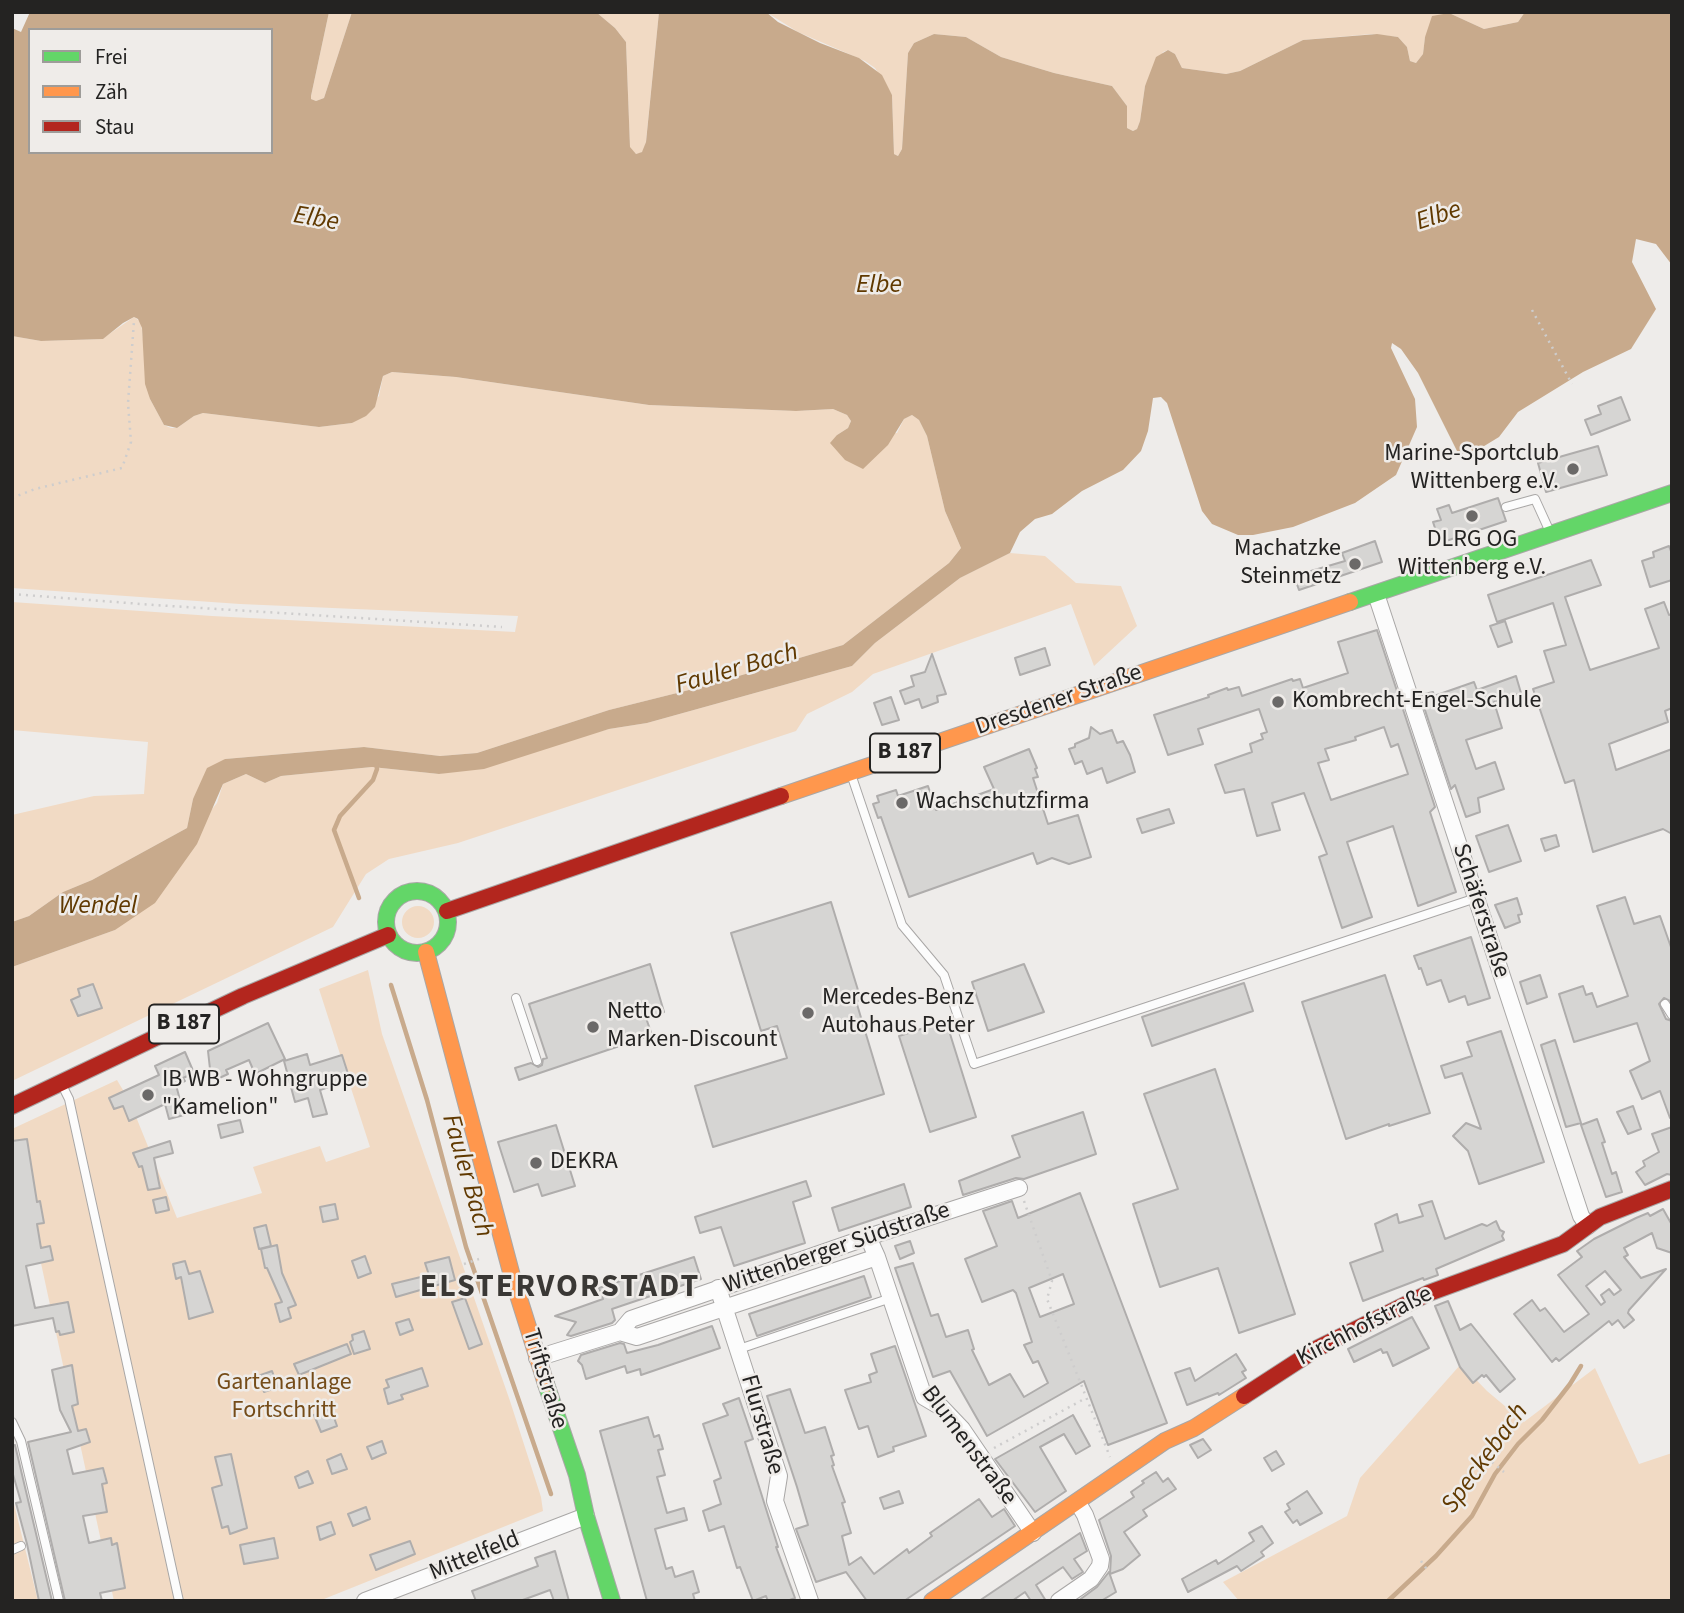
<!DOCTYPE html>
<html>
<head>
<meta charset="utf-8">
<style>
	body { margin:0 }
	#map { position:relative; width:1684px; height:1613px; overflow:hidden; background:#eeecea; font-family:"Source Sans 3",sans-serif }
	canvas { display:block }
	.frame { position:absolute; inset:0; border:14px solid #242322; pointer-events:none }
	.legend { position:absolute; left:28px; top:28px; width:245px; height:126px; box-sizing:border-box; background:#efece9; border:2px solid #9e9c99; margin:0; padding:9px 12px; list-style:none; font-size:21px; color:#242322 }
	.legend li { display:flex; align-items:center; gap:14px; height:35px }
	.legend b { width:35px; border:2px solid #9e9c99 }
</style>
</head>
<body>
<div id="map">
<canvas width="1684" height="1613"></canvas>
<div class="frame"></div>
<ul class="legend">
<li><b style="height:9px;background:#63d668"></b>Frei</li>
<li><b style="height:9px;background:#ff974d"></b>Zäh</li>
<li><b style="height:9px;background:#b3261e"></b>Stau</li>
</ul>
</div>
<script>
const context = document.querySelector('canvas').getContext('2d');
context.lineJoin = 'round';
function fill(path, color) { context.fillStyle = color; context.fill(path, 'evenodd'); }
const poly = rows => new Path2D(rows.map(r => 'M' + r).join(''));
function strokePath(path, color, width, dash) { context.strokeStyle = color; context.lineWidth = width; context.lineCap = dash ? 'butt' : 'round'; context.setLineDash(dash || []); context.stroke(path); }
function drawText(font, color, halo, rows, align = 'center') {
  context.font = font + ' "Source Sans 3",sans-serif'; context.lineWidth = 5; context.setLineDash([]); context.textBaseline = 'middle'; context.strokeStyle = halo; context.fillStyle = color; for (const [text, x, y, turn = 0] of rows) {
    context.save(); context.translate(x, y); context.rotate((+turn || 0) * Math.PI / 180); context.textAlign = isNaN(turn) ? turn : align; if (halo) context.strokeText(text, 0, 0); context.fillText(text, 0, 0); context.restore();
  }
}
const green = poly([
	[329,12,352,12,324,98,316,101,311,99,311,96],
	[596,12,659,12,646,141,645,150,640,153,636,154,630,149,626,42,615,28],
	[766,12,1525,12,1518,22,1484,29,1449,13,1425,37,1423,54,1416,63,1410,61,1407,47,1398,37,1372,34,1303,40,1240,71,1226,74,1182,68,1175,54,1168,50,1163,52,1145,86,1140,121,1137,129,1133,131,1127,128,1127,106,1112,86,1054,73,1001,57,966,37,934,34,914,43,908,53,902,149,898,156,894,154,892,95,875,68,865,61,798,32],
	[134,317,141,322,150,399,164,425,171,428,177,428,194,416,203,413,319,427,352,423,379,396,383,376,392,372,456,377,649,405,796,411,833,409,847,415,851,421,848,428,837,435,897,433,904,419,912,415,919,420,927,436,945,511,961,548,949,563,843,645,705,686,609,710,477,753,440,756,364,747,225,759,193,799,187,828,92,880,63,892,29,916,12,922,12,815,94,796,144,794,148,742,12,730,12,602,212,616,515,632,518,616,240,604,12,588,12,336,41,341,102,339],
	[1010,553,1045,556,1076,583,1121,586,1137,626,1094,666,1071,604,873,674,852,692,807,714,796,731,458,843,389,859,366,874,333,927,12,1081,12,967,115,930,217,803,223,784,246,774,265,783,281,776,372,767,439,774,609,729,647,723,852,666,875,643,960,578],
	'402 922a16 16 0 1 1 32 0a16 16 0 1 1-32 0Z',
	[368,970,382,1034,510,1401,541,1497,543,1511,319,1601,114,1601,12,1129,117,1080,130,1102,177,1218,262,1193,253,1167,320,1146,326,1162,370,1147,319,989],
	[1461,1364,1487,1391,1524,1422,1595,1368,1639,1464,1672,1453,1672,1601,1239,1601,1223,1582,1347,1516,1360,1478],
	[12,1496,38,1601,12,1601]
]);
const water = poly([
	[30,12,329,12,311,96,311,99,316,101,324,98,352,12,596,12,615,28,626,42,630,147,636,154,642,152,646,142,659,12,766,12,778,22,820,43,859,58,882,75,892,95,894,154,898,156,902,149,908,53,914,43,934,34,966,37,1001,57,1054,73,1112,86,1127,106,1127,128,1133,131,1137,129,1140,121,1145,86,1153,65,1156,57,1168,50,1175,54,1182,68,1226,74,1240,71,1303,40,1377,34,1398,37,1407,47,1410,61,1416,63,1423,54,1425,37,1432,16,1449,13,1484,29,1518,22,1525,12,1672,12,1672,265,1656,244,1636,239,1632,262,1656,309,1631,349,1583,372,1518,412,1499,437,1476,451,1461,454,1457,451,1418,373,1401,349,1392,343,1391,348,1415,399,1417,427,1396,475,1355,503,1293,527,1253,535,1238,535,1212,524,1202,511,1167,403,1161,397,1153,398,1148,431,1141,451,1123,470,1082,491,1052,514,1035,519,1020,532,1010,553,960,578,875,643,852,666,647,723,609,729,484,769,439,774,372,767,281,776,265,783,246,774,223,784,197,844,155,903,115,930,12,967,12,922,29,916,63,892,92,880,187,828,193,799,207,768,225,759,364,747,440,756,477,753,609,710,705,686,843,645,949,563,961,548,945,511,927,436,919,420,912,415,904,419,888,445,863,469,845,460,830,443,837,435,848,428,851,421,847,415,833,409,796,411,649,405,456,377,392,372,383,376,375,407,366,416,352,423,319,427,203,413,194,416,177,428,164,425,150,399,145,384,142,328,138,319,134,317,123,323,103,339,41,341,12,336,12,28,21,32],
	[30,30,271,30,271,152,30,152]
]);
const stream = poly([
	[359,898,334,830,340,816,373,780,377,769,376,763],
	[391,985,427,1100,466,1247,551,1494],
	[1388,1601,1436,1556,1472,1516,1495,1474,1518,1444,1542,1420,1570,1384,1581,1366]
]);
const building = poly([
	[1621,397,1630,420,1591,435,1585,420,1601,414,1598,406,1621,397],
	[1598,446,1607,475,1546,492,1538,463,1598,446],
	[1498,498,1506,521,1440,543,1433,522,1441,520,1437,509,1449,505,1452,513,1498,498],
	[1375,541,1382,562,1299,590,1294,576,1345,561,1342,553,1375,541],
	[1669,546,1672,554,1672,580,1650,587,1642,561,1654,557,1653,552,1669,546],
	[1591,560,1601,585,1565,597,1590,670,1659,648,1645,609,1664,602,1669,615,1672,614,1672,708,1665,711,1668,722,1609,744,1616,770,1672,749,1672,834,1663,829,1593,852,1574,780,1565,783,1533,689,1554,682,1544,651,1566,645,1553,603,1497,622,1488,595,1591,560],
	[1505,621,1512,642,1498,647,1490,626,1505,621],
	[1377,630,1435,807,1430,812,1456,892,1418,906,1393,826,1347,842,1372,917,1342,928,1319,857,1327,854,1304,793,1272,803,1280,830,1257,836,1244,789,1225,793,1215,765,1252,752,1250,744,1263,739,1261,734,1267,732,1259,709,1198,729,1203,744,1168,755,1154,715,1209,697,1208,695,1227,688,1228,690,1239,687,1242,696,1292,679,1293,681,1300,679,1303,688,1348,673,1338,642,1377,630],
	[1384,727,1391,747,1398,744,1408,774,1331,800,1318,763,1329,760,1325,749,1356,740,1355,737,1384,727],
	[1045,648,1050,665,1020,675,1015,658,1045,648],
	[932,654,946,694,937,696,938,702,922,708,919,699,905,704,900,691,914,686,911,676,925,672,932,654],
	[1516,676,1521,693,1494,702,1502,728,1466,740,1476,769,1495,762,1504,789,1478,798,1480,812,1466,817,1455,785,1451,789,1420,695,1433,692,1434,696,1474,682,1477,690,1516,676],
	[891,697,899,720,882,725,874,703,891,697],
	[1091,727,1100,734,1112,730,1117,743,1123,741,1130,755,1135,772,1107,783,1102,768,1087,774,1082,761,1075,764,1069,749,1075,747,1075,744,1089,738,1091,727],
	[1029,749,1037,768,1035,769,1038,777,1033,778,1048,824,1078,815,1091,857,1069,864,1052,858,1037,864,1033,853,909,897,881,817,878,818,873,804,879,802,877,796,896,790,898,796,928,786,936,810,994,789,984,767,1029,749],
	[1169,809,1174,823,1142,833,1137,819,1169,809],
	[1508,825,1521,861,1489,872,1476,836,1508,825],
	[1556,835,1559,846,1545,851,1541,839,1556,835],
	[1625,897,1634,924,1660,916,1672,950,1672,1002,1664,998,1659,1004,1666,1019,1672,1021,1672,1118,1670,1118,1660,1091,1642,1099,1630,1071,1650,1061,1637,1023,1574,1042,1559,994,1583,986,1586,995,1592,993,1597,1007,1628,996,1597,906,1625,897],
	[1517,898,1522,914,1518,915,1520,922,1505,928,1495,905,1517,898],
	[831,902,861,1000,856,1001,884,1094,713,1147,695,1086,787,1058,777,1026,761,1031,731,933,831,902],
	[1471,937,1490,998,1468,1005,1465,996,1449,1002,1441,980,1427,985,1421,968,1419,969,1414,956,1471,937],
	[650,964,664,1012,646,1018,652,1035,519,1080,515,1068,531,1063,538,1067,542,1065,543,1059,547,1058,529,1004,650,964],
	[1024,964,1044,1012,988,1031,972,982,1024,964],
	[1385,975,1430,1113,1389,1126,1389,1124,1346,1139,1302,1002,1385,975],
	[1540,975,1547,997,1527,1004,1520,982,1540,975],
	[1244,983,1253,1011,1152,1046,1142,1017,1244,983],
	[93,984,102,1008,78,1016,71,1000,80,996,78,989,93,984],
	[946,1021,976,1117,930,1132,899,1036,946,1021],
	[268,1023,285,1059,255,1074,249,1060,226,1070,228,1074,215,1080,210,1069,208,1051,268,1023],
	[1501,1031,1544,1162,1479,1184,1468,1151,1453,1136,1466,1123,1481,1129,1462,1073,1445,1078,1441,1066,1472,1056,1467,1042,1501,1031],
	[1555,1040,1581,1123,1566,1127,1541,1045,1555,1040],
	[185,1052,194,1073,183,1078,185,1081,176,1085,184,1115,169,1119,165,1104,129,1121,123,1106,114,1109,109,1098,159,1075,155,1066,185,1052],
	[307,1054,310,1065,342,1055,350,1080,320,1090,327,1114,313,1117,308,1098,295,1102,284,1061,307,1054],
	[1215,1069,1295,1314,1239,1333,1218,1268,1160,1287,1133,1204,1178,1189,1144,1094,1215,1069],
	[1633,1106,1641,1129,1628,1134,1617,1112,1633,1106],
	[1083,1112,1096,1154,1024,1179,1016,1178,963,1195,959,1181,1020,1157,1012,1136,1083,1112],
	[1597,1119,1605,1142,1602,1143,1612,1174,1616,1172,1622,1192,1606,1197,1581,1125,1597,1119],
	[240,1120,243,1132,221,1138,218,1125,240,1120],
	[556,1125,575,1186,542,1196,538,1184,514,1192,498,1142,556,1125],
	[1672,1127,1672,1175,1667,1174,1645,1185,1636,1172,1645,1166,1643,1161,1659,1152,1652,1134,1672,1127],
	[27,1139,37,1202,40,1201,44,1223,37,1224,41,1248,50,1246,53,1260,26,1266,35,1308,68,1302,74,1332,60,1335,59,1331,56,1332,53,1318,12,1326,12,1141,27,1139],
	[170,1141,173,1153,154,1158,160,1188,148,1190,142,1166,139,1167,133,1153,170,1141],
	[806,1181,811,1196,793,1202,805,1243,734,1266,721,1227,700,1233,695,1217,806,1181],
	[904,1184,911,1207,839,1231,832,1208,904,1184],
	[1080,1193,1167,1423,1108,1445,1084,1381,987,1436,950,1371,933,1377,895,1268,913,1263,931,1316,938,1314,946,1337,968,1330,974,1349,972,1350,989,1385,1010,1374,1024,1397,1048,1383,1038,1361,1033,1363,1024,1345,1032,1342,1016,1293,1013,1290,982,1302,965,1259,997,1246,983,1211,1012,1201,1018,1218,1080,1193],
	[1063,1274,1074,1304,1040,1317,1029,1288,1063,1274],
	[166,1197,169,1210,156,1213,153,1200,166,1197],
	[1432,1201,1445,1239,1482,1224,1487,1226,1496,1221,1500,1230,1504,1232,1502,1236,1504,1240,1436,1269,1438,1275,1424,1280,1423,1278,1363,1301,1350,1263,1383,1251,1375,1224,1397,1214,1399,1223,1423,1216,1419,1205,1432,1201],
	[335,1204,338,1219,323,1222,320,1207,335,1204],
	[1663,1209,1672,1225,1672,1253,1657,1248,1652,1233,1624,1248,1628,1255,1624,1257,1641,1278,1666,1269,1629,1310,1628,1313,1634,1320,1624,1328,1618,1320,1612,1325,1609,1321,1559,1361,1556,1358,1552,1362,1514,1314,1532,1300,1540,1311,1545,1308,1564,1332,1589,1314,1558,1275,1582,1257,1577,1251,1594,1239,1636,1218,1648,1213,1650,1216,1663,1209],
	[1605,1271,1621,1290,1614,1295,1609,1289,1601,1295,1605,1302,1601,1305,1586,1286,1605,1271],
	[266,1225,271,1246,259,1249,254,1228,266,1225],
	[910,1241,914,1253,900,1259,895,1246,910,1241],
	[277,1245,282,1273,296,1305,288,1308,291,1318,280,1322,275,1304,282,1302,267,1268,265,1268,261,1249,277,1245],
	[365,1256,371,1273,358,1278,352,1261,365,1256],
	[449,1257,455,1280,396,1297,392,1284,429,1275,425,1263,449,1257],
	[694,1257,701,1279,612,1309,615,1320,612,1323,571,1336,567,1335,576,1322,555,1316,603,1299,599,1288,694,1257],
	[185,1261,189,1274,200,1271,213,1312,189,1319,181,1277,176,1279,173,1264,185,1261],
	[864,1276,871,1297,757,1336,749,1314,864,1276],
	[465,1298,482,1344,469,1349,452,1302,465,1298],
	[1448,1301,1460,1330,1471,1324,1515,1379,1500,1392,1486,1375,1484,1377,1482,1375,1473,1383,1460,1367,1435,1306,1448,1301],
	[1412,1317,1429,1348,1393,1366,1387,1352,1383,1353,1381,1349,1354,1362,1348,1349,1412,1317],
	[409,1319,413,1330,400,1335,396,1323,409,1319],
	[712,1326,720,1348,641,1375,640,1369,627,1373,625,1366,586,1379,582,1365,578,1361,581,1355,620,1343,624,1344,627,1353,658,1345,712,1326],
	[364,1331,370,1349,354,1354,350,1342,353,1340,352,1335,364,1331],
	[347,1344,351,1354,299,1375,294,1364,347,1344],
	[895,1346,926,1436,893,1447,894,1451,878,1457,868,1426,859,1429,858,1427,845,1390,871,1382,869,1375,877,1372,871,1354,895,1346],
	[1236,1354,1246,1370,1242,1372,1246,1378,1219,1395,1218,1393,1187,1405,1175,1373,1190,1368,1195,1381,1236,1354],
	[72,1365,78,1404,72,1406,78,1431,86,1429,90,1442,67,1450,73,1474,103,1468,107,1483,102,1484,107,1512,83,1516,89,1543,111,1538,112,1545,117,1543,125,1588,100,1593,102,1601,65,1601,28,1442,71,1432,60,1410,52,1370,72,1365],
	[422,1368,428,1386,401,1395,403,1399,388,1404,384,1389,389,1387,386,1380,422,1368],
	[272,1371,278,1387,264,1392,258,1376,272,1371],
	[790,1389,805,1433,825,1427,834,1455,831,1456,834,1465,832,1466,845,1502,842,1503,851,1533,842,1536,849,1565,861,1557,874,1574,907,1549,909,1553,932,1536,930,1533,979,1499,992,1517,1004,1509,1015,1526,904,1601,867,1601,846,1572,816,1582,796,1529,808,1525,797,1487,767,1396,790,1389],
	[739,1398,753,1439,745,1442,778,1547,776,1547,795,1598,787,1601,768,1601,766,1596,753,1601,740,1567,737,1568,724,1526,709,1531,703,1511,721,1504,714,1481,721,1478,703,1424,728,1415,723,1404,739,1398],
	[331,1409,337,1426,321,1432,314,1415,331,1409],
	[1073,1415,1090,1446,1076,1454,1064,1434,1040,1447,1066,1491,1035,1512,995,1459,1073,1415],
	[648,1417,654,1437,659,1435,663,1449,658,1450,665,1475,657,1477,667,1513,684,1508,687,1520,655,1529,666,1569,672,1567,675,1577,693,1571,699,1592,693,1594,695,1601,647,1601,600,1431,648,1417],
	[1203,1439,1211,1450,1198,1458,1190,1445,1203,1439],
	[382,1441,386,1453,372,1459,367,1447,382,1441],
	[15,1445,52,1601,39,1601,27,1544,16,1503,21,1502,12,1471,12,1446,15,1445],
	[1276,1451,1284,1464,1272,1471,1264,1458,1276,1451],
	[231,1454,247,1528,230,1534,228,1526,222,1528,212,1488,222,1485,215,1457,231,1454],
	[341,1454,347,1469,332,1474,327,1460,341,1454],
	[308,1471,313,1483,299,1488,295,1477,308,1471],
	[1156,1472,1163,1482,1168,1478,1176,1489,1143,1510,1147,1516,1124,1532,1140,1555,1123,1569,1110,1574,1111,1556,1099,1520,1134,1497,1131,1492,1144,1483,1142,1481,1156,1472],
	[899,1491,903,1503,884,1509,880,1498,899,1491],
	[1307,1491,1322,1513,1300,1525,1297,1520,1293,1523,1285,1512,1290,1509,1287,1504,1307,1491],
	[366,1507,370,1519,353,1526,348,1514,366,1507],
	[331,1522,335,1534,320,1540,317,1527,331,1522],
	[1262,1526,1273,1543,1261,1552,1264,1556,1241,1571,1237,1566,1188,1592,1182,1579,1216,1560,1218,1564,1254,1541,1249,1533,1262,1526],
	[1080,1533,1087,1551,1074,1559,1083,1572,1072,1579,1063,1567,1036,1585,1046,1601,1031,1601,1025,1592,1012,1601,979,1601,1080,1533],
	[274,1538,278,1558,244,1564,240,1545,274,1538],
	[410,1541,415,1554,376,1570,370,1555,410,1541],
	[555,1551,569,1601,554,1601,550,1590,520,1601,476,1601,472,1591,538,1566,535,1558,555,1551],
	[1109,1572,1116,1592,1101,1601,1078,1601,1097,1587,1109,1572]
]);
const path = poly([
	[1532,310,1572,384],
	[12,498,35,489,122,468,131,442,128,403,134,321],
	[12,594,154,605,502,627],
	[1024,1201,1052,1281,1047,1299,1110,1457],
	[464,1264,479,1259],
	[994,1448,1086,1398],
	[1492,1462,1504,1472],
	[1421,1561,1428,1571]
]);
const lane = poly([
	[1506,507,1535,499,1550,532],
	[852,777,902,925,944,975,974,1064,1476,898],
	[516,998,537,1061],
	[1665,1004,1672,1015],
	[62,1085,69,1099,179,1601],
	[739,1349,891,1298],
	[12,1422,21,1441,59,1601],
	[12,1550,21,1546]
]);
const street = poly([
	[1376,594,1581,1216,1588,1226],
	[868,1237,877,1257,924,1397,941,1407,962,1429,1033,1533],
	[718,1288,779,1476,775,1501,810,1601],
	[620,1332,637,1337,877,1257],
	[537,1358,620,1332,631,1319,868,1237,1019,1188],
	[365,1601,586,1516],
	[1059,1601,1091,1579,1100,1566,1101,1559,1085,1515,1078,1503]
]);
const fast = poly([
	[1350,602,1672,493],
	'386 922a31 31 0 1 1 62 0a31 31 0 1 1-62 0Z',
	[546,1384,577,1475,586,1516,612,1601]
]);
const slow = poly([
	[781,796,1350,602],
	[426,952,512,1276,546,1384],
	[932,1601,1165,1441,1194,1428,1244,1396]
]);
const jam = poly([
	[447,911,781,796],
	[12,1106,243,996,388,935],
	[1244,1396,1318,1348,1429,1293,1563,1244,1600,1217,1672,1189]
]);
const markers = [
	[1573,469,7,"#6b6968"],
	[1472,516,7,"#6b6968"],
	[1355,564,7,"#6b6968"],
	[1278,702,7,"#6b6968"],
	[902,803,7,"#6b6968"],
	[808,1013,7,"#6b6968"],
	[593,1027,7,"#6b6968"],
	[148,1095,7,"#6b6968"],
	[536,1163,7,"#6b6968"]
];
const shields = [
	[905,753,70],
	[184,1024,70]
];
const shieldNames = [
	["B 187",905,753],
	["B 187",184,1024]
];
const poiNames = [
	["Marine-Sportclub",1559,455,"right"],
	["Wittenberg e.V.",1559,483,"right"],
	["DLRG OG",1472,541,"center"],
	["Wittenberg e.V.",1472,569,"center"],
	["Machatzke",1341,550,"right"],
	["Steinmetz",1341,578,"right"],
	["Kombrecht-Engel-Schule",1292,702],
	["Wachschutzfirma",916,803],
	["Mercedes-Benz",822,999],
	["Autohaus Peter",822,1027],
	["Netto",607,1013],
	["Marken-Discount",607,1041],
	["IB WB - Wohngruppe",162,1081],
	["\"Kamelion\"",162,1109],
	["DEKRA",550,1163]
];
const streetNames = [
	["Dresdener Straße",1059,701,-19],
	["Schäferstraße",1480,911,72],
	["Wittenberger Südstraße",837,1249,-19],
	["Kirchhofstraße",1365,1327,-27],
	["Triftstraße",544,1379,73],
	["Flurstraße",761,1425,74],
	["Blumenstraße",968,1446,53],
	["Mittelfeld",475,1557,-22]
];
const parkNames = [
	["Gartenanlage",284,1384],
	["Fortschritt",284,1412]
];
const waterNames = [
	["Elbe",1439,217,-18],
	["Elbe",316,220,10],
	["Elbe",879,286],
	["Fauler Bach",737,670,-16],
	["Wendel",98,907],
	["Fauler Bach",466,1176,74],
	["Speckebach",1486,1459,-54]
];
const districtNames = [
	["ELSTERVORSTADT",560,1289]
];
fill(green, '#f1dac4');
fill(water, '#c8aa8c');
strokePath(stream, '#c8aa8c', 4.5);
fill(building, '#d6d5d3');
strokePath(building, '#afadac', 2);
strokePath(lane, '#a9a7a6', 10);
strokePath(street, '#a9a7a6', 18);
strokePath(fast, '#a9a7a6', 18);
strokePath(slow, '#a9a7a6', 18);
strokePath(jam, '#a9a7a6', 18);
strokePath(path, '#cecdcd', 2.5, [2, 5]);
strokePath(lane, '#fcfcfc', 8);
strokePath(street, '#fcfcfc', 16);
strokePath(fast, '#63d668', 16);
strokePath(slow, '#ff974d', 16);
strokePath(jam, '#b3261e', 16);
for (const [x, y, r, color] of markers) { const dot = new Path2D(); dot.arc(x, y, r, 0, 2 * Math.PI); context.fillStyle = color; context.fill(dot); strokePath(dot, '#efece9', 2.5); }
for (const [x, y, w] of shields) { const box = new Path2D(); box.roundRect(x - w / 2, y - 19.5, w, 39, 5); context.fillStyle = '#efece9'; context.fill(box); strokePath(box, '#242322', 2); }
drawText('bold 23px', '#242322', null, shieldNames);
drawText('24px', '#242322', '#efece9', poiNames, 'left');
drawText('24px', '#242322', '#efece9', streetNames);
drawText('24px', '#754c19', '#efece9', parkNames);
drawText('italic 26px', '#603900', '#efece9', waterNames);
context.letterSpacing = '2px';
drawText('bold 32px', '#3a3835', '#efece9', districtNames);
context.letterSpacing = '0px';
</script>
</body>
</html>
